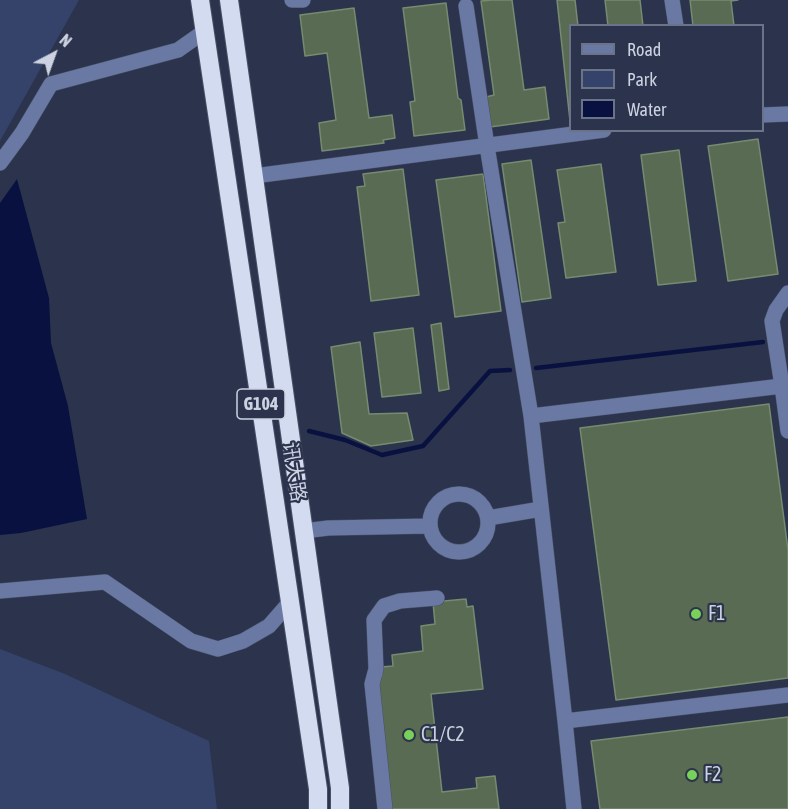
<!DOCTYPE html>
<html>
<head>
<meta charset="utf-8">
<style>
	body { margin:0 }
	#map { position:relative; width:788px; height:809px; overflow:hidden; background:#2b344c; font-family:"Asap Condensed",sans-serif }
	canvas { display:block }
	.legend { position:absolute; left:569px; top:24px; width:195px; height:108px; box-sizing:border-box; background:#2b344c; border:2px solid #6b7388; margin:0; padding:8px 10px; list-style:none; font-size:18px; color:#ccd2e2 }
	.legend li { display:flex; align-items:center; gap:12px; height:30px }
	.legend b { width:30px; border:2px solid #6b7388 }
	.north { position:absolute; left:24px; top:24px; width:60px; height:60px; -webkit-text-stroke:4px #2b344c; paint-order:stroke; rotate:41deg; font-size:16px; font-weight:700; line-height:24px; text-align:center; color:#ccd2e2 }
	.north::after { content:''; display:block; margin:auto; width:21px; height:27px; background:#ccd2e2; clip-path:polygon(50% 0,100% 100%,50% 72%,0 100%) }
</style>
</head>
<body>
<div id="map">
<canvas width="788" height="809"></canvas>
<ul class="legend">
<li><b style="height:8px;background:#6a79a4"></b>Road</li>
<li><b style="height:16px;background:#354269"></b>Park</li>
<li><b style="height:16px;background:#091141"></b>Water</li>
</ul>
<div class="north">N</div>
</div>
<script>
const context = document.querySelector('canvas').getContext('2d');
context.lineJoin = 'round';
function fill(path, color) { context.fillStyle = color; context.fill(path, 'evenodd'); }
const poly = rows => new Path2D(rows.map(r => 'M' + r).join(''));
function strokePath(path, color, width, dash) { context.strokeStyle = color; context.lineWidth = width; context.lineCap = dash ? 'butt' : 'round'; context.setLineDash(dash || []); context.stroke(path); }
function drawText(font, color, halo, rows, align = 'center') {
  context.font = font + ' "Asap Condensed","Noto Sans SC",sans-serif'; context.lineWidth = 4.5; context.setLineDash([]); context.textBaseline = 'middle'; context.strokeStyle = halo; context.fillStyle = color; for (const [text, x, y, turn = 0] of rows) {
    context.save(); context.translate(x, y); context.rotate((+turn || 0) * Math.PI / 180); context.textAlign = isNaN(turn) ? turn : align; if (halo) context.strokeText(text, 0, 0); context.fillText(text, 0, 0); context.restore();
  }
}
const green = poly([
	[0,0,79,0,0,141],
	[0,649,65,674,209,741,217,809,0,809]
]);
const water = poly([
	[17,179,49,298,51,343,68,406,87,519,21,533,0,535,0,203]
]);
const stream = poly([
	[536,368,763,342],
	[309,431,345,440,382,455,423,446,490,371,510,370]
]);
const building = poly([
	[492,0,512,0,524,90,545,87,549,119,490,127,486,97,494,95,481,1,492,0],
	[557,0,575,0,578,26,570,26,570,121,557,0],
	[605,0,640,0,643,26,608,26,605,0],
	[690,0,738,0,731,1,734,26,693,26,690,0],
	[446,3,458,98,461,100,465,130,414,136,410,102,415,101,403,8,446,3],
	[354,8,369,118,392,115,395,138,383,140,384,143,322,151,319,123,336,120,327,53,305,56,300,15,354,8],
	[758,139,778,274,728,281,708,146,758,139],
	[679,150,696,281,658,285,641,155,679,150],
	[531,160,551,298,522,302,502,164,531,160],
	[601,164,616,272,566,278,558,223,565,222,557,170,601,164],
	[403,169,419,295,371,301,357,187,365,186,363,174,403,169],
	[483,174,501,311,455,317,436,180,483,174],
	[441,323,449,389,439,391,431,325,441,323],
	[413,328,421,393,382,397,374,333,413,328],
	[360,342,369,414,407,413,413,440,371,446,342,433,331,347,360,342],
	[769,404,788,550,788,678,616,700,580,428,769,404],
	[466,599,467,607,473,606,483,689,431,694,442,792,477,788,476,778,495,776,499,809,391,809,376,677,382,676,381,667,393,666,392,655,423,651,421,626,435,624,433,602,466,599],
	[788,717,788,809,600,809,591,741,788,717]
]);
const minor = poly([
	[292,0,303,0],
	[672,0,676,26],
	[466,6,487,146,531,416],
	[762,115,788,114],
	[0,163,22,133,51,84,178,50,205,31],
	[254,176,604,130],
	[788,293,776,310,772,321,782,386,788,385],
	'430 523a29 29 0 1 1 58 0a29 29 0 1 1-58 0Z',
	[488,518,541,509],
	[304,531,328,528,429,526],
	[0,591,105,582,191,641,218,649,243,641,269,626,290,602],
	[565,721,531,416,782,386,788,431],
	[385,809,372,684,376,669,374,620,384,606,400,601,437,598],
	[574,809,565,721,788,695]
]);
const highway = poly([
	[200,0,318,789,318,809],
	[229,0,340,788,340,809]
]);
const markers = [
	[696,614,6,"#78d158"],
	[409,735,6,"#78d158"],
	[692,775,6,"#78d158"]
];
const shields = [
	[261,404,48]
];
const shieldNames = [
	["G104",261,404]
];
const streetNames = [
	["讯大路",294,472,81]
];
const poiNames = [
	["F1",708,614],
	["C1/C2",421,735],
	["F2",704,775]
];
fill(green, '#354269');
fill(water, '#091141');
strokePath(stream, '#091141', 4.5);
fill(building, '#596c53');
strokePath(building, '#778b71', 1.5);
strokePath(minor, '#485067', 16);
strokePath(highway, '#485067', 20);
strokePath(minor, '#6a79a4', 15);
strokePath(highway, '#d3dbf0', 18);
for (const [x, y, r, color] of markers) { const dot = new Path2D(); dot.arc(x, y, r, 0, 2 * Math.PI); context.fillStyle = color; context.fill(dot); strokePath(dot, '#2b344c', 2); }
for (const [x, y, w] of shields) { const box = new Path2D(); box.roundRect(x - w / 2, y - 15, w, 30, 4.5); context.fillStyle = '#2b344c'; context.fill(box); strokePath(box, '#ccd2e2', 1.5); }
drawText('bold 18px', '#ccd2e2', null, shieldNames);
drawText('20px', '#ccd2e2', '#2b344c', streetNames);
drawText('20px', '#ccd2e2', '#2b344c', poiNames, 'left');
</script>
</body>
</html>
